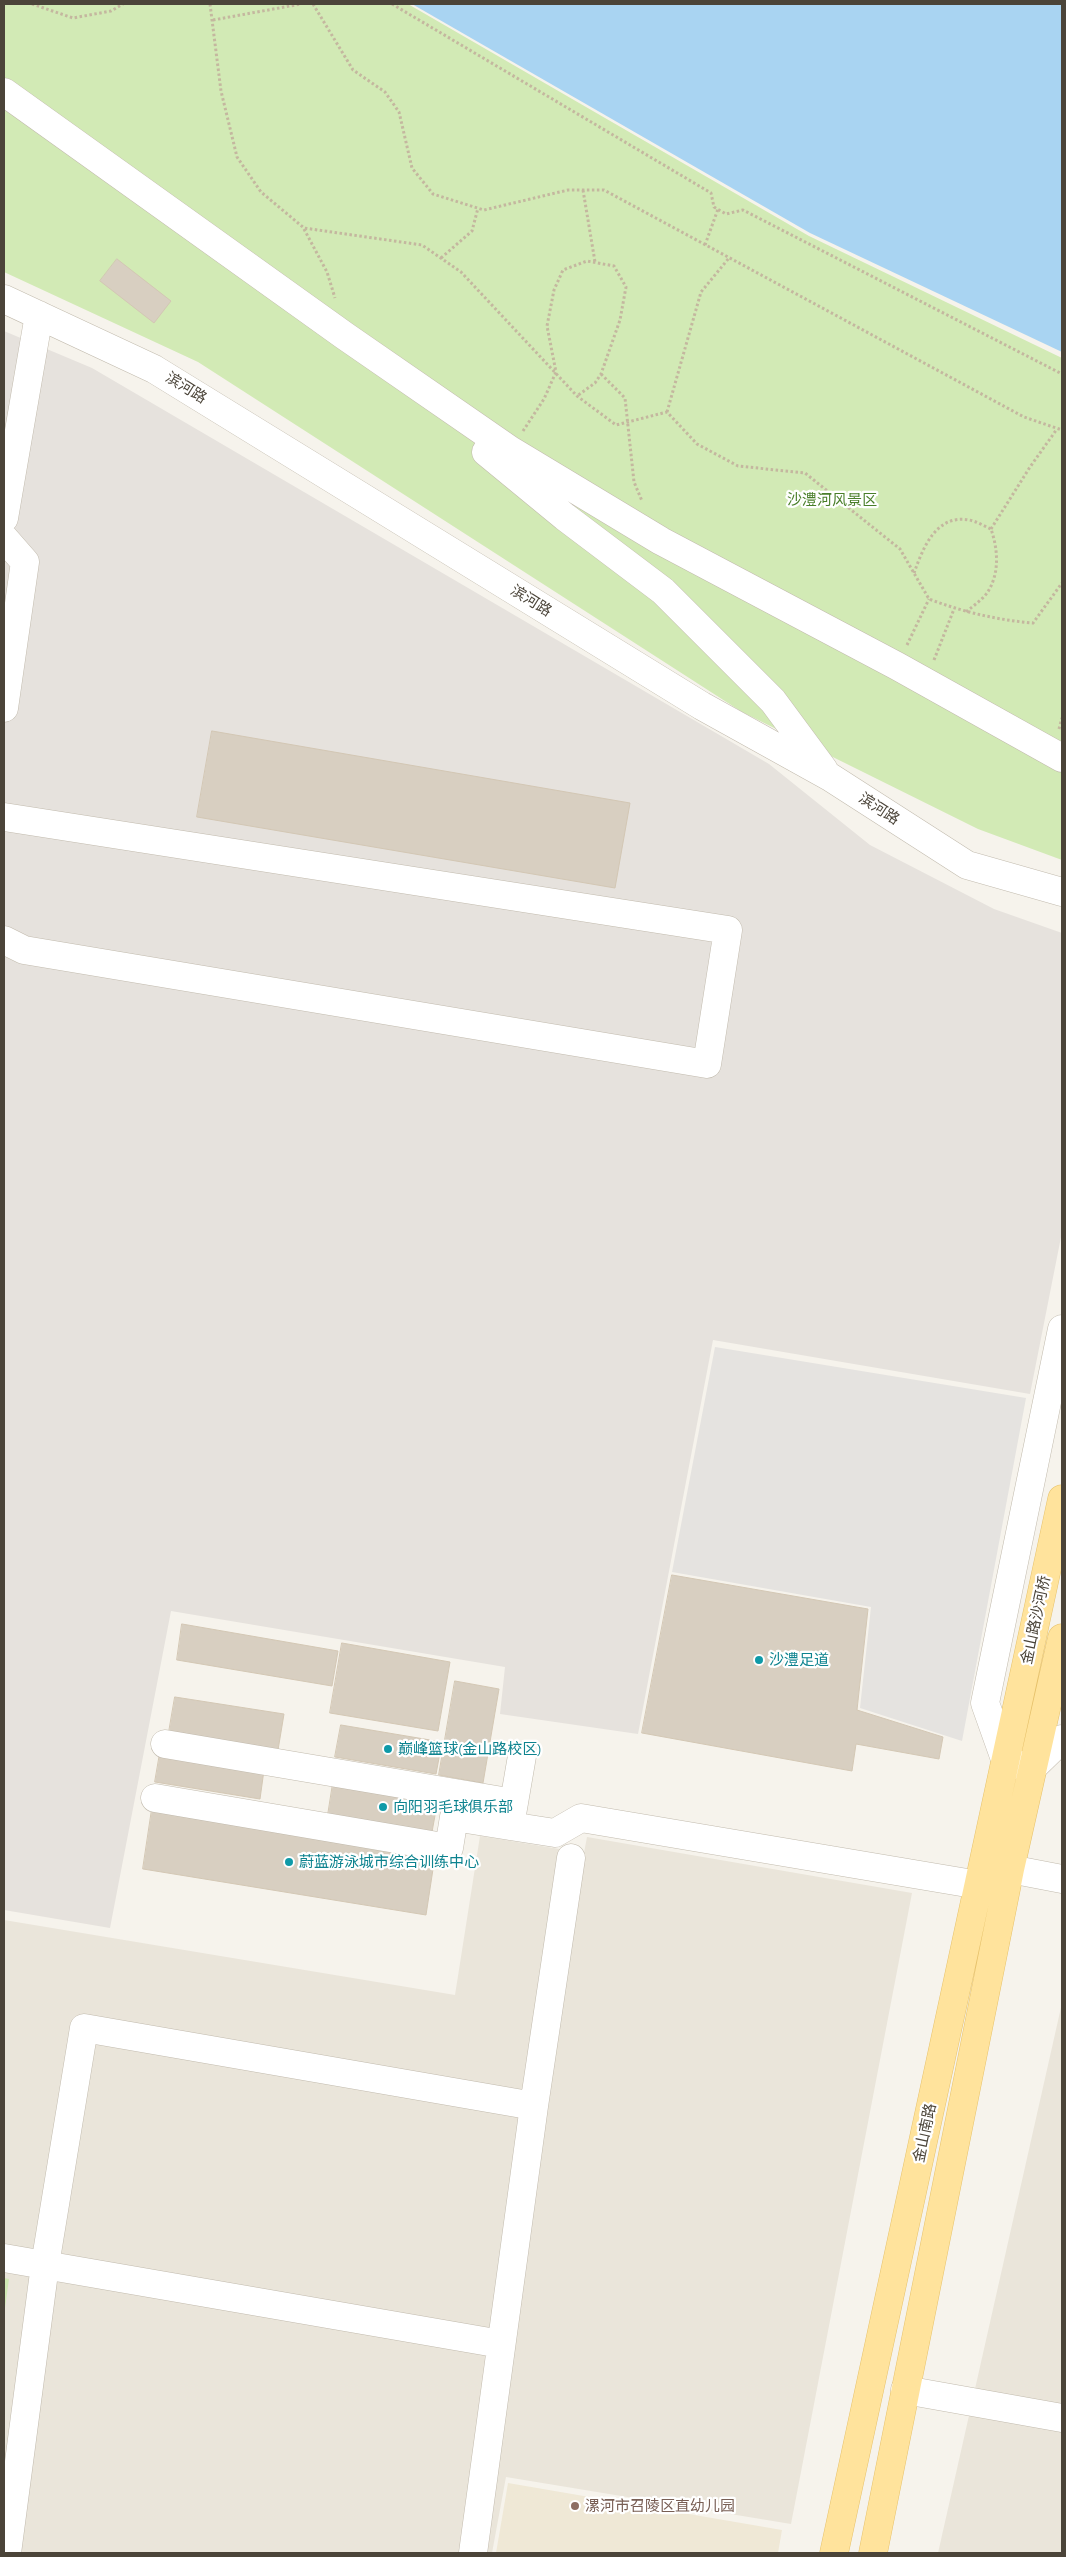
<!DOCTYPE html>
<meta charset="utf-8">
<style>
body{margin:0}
#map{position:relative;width:1066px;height:2557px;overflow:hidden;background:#f6f3ec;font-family:"Alegreya Sans",sans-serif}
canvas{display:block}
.frame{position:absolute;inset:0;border:5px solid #4b4439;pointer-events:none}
</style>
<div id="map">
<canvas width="1066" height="2557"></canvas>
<div class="frame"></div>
</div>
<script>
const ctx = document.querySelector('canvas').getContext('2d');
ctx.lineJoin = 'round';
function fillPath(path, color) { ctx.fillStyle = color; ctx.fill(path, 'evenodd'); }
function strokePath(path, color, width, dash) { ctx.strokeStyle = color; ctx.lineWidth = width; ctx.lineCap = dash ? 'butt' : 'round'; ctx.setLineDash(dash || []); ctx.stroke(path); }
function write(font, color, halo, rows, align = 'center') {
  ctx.font = font + ' "Alegreya Sans","Noto Sans SC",sans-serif'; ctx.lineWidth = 4.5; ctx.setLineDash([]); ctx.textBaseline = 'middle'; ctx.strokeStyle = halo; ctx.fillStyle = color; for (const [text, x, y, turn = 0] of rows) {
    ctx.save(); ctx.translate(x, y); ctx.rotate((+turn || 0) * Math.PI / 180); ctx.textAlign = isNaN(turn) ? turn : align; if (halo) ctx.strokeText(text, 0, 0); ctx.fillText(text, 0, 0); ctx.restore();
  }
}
const residential = new Path2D(`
 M480 1836 584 1853 587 1837 912 1893 791 2524 506 2477 492 2553H4V1920L455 1995Z
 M1062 2003V2553H938Z`);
const industrial = new Path2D(`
 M4 331 92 368 769 764 870 845 994 909 1062 933V1232L1030 1394 713 1340 638 1734 500 1714 505 1667 171 1611 110 1928 4 1910Z`);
const education = new Path2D(`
 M508 2483 782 2530 778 2553H496Z`);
const green = new Path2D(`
 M4 4H408L809 236 1062 358V860L978 829 742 712 198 362 4 272Z
 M4 2278 9 2279 4 2315Z`);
const parking = new Path2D(`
 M715 1347 1026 1398 962 1741 860 1708 871 1607 672 1572Z`);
const water = new Path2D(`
 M412 4H1062V352L810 233Z`);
const building = new Path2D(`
 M117 259 171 301 154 323 100 281Z
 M212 731 630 803 615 888 197 817Z
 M672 1575 868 1609 857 1710 943 1737 939 1759 856 1744 852 1771 642 1733Z
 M182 1624 338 1651 332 1686 177 1660Z
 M342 1643 450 1662 438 1731 330 1713Z
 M455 1681 499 1689 483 1783 439 1775Z
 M175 1697 284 1714 278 1750 169 1732Z
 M341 1725 442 1742 436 1774 335 1757Z
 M160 1753 264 1770 260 1799 155 1782Z
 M333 1783 438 1799 432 1832 328 1815Z
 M152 1809 435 1856 426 1915 143 1869Z`);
const path = new Path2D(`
 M32 4 73 18 111 11 123 4
 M210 4 221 91 237 157 261 192 304 228 422 245 461 272 577 396 616 425 667 412 697 444 738 466 805 473 900 549 929 599C963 612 997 620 1033 623L1062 583
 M313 4 353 70 385 92 399 112 412 168 433 194 484 210 568 190H604L1024 417 1062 430
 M392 4 711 193 714 207 726 214 743 210 1062 374
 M213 20 301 4
 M583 190 595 262
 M304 229 327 272 335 298
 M705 245 718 209
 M441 258 472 231 478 208
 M601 374 625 398 634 482 642 501
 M667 412 701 292 729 258
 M523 431 544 399 556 372 547 326 554 290 563 270 587 261 614 266 626 287 620 320 601 374 595 383 577 396
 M991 529 1030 467 1057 429
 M914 573C923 548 936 514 969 520 976 521 984 526 991 529 998 549 1000 574 987 593 982 600 973 606 966 612
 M907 645 929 599
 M934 660 954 609
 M1059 729 1062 718`);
const minor = new Path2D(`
 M4 92 345 336 510 450 661 541 897 666 1062 758
 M4 299 154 369 702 706 830 777 967 865 1062 892
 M486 452 565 517 663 591 773 701 824 770
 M4 518 39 315
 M4 538 25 562 4 708
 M4 817 728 930 707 1064 24 950 4 940
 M1062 1329 985 1703 1006 1762 1032 1768 1062 1739
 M165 1744 514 1803
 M522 1756 510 1826 555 1833 581 1818 979 1885
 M155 1798 449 1848 454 1817 510 1826
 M1010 1869 1062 1879
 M4 2258 501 2344
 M905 2390 1062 2418
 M7 2553 45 2265 84 2028 534 2106
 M473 2553 534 2106 571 1858`);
const major = new Path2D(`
 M834 2553 1062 1499
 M873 2553 1010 1869 1062 1638`);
const markers = [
 [759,1660,5,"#0f9aa8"],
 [388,1749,5,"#0f9aa8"],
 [383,1807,5,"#0f9aa8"],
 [289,1862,5,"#0f9aa8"],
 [575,2506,5,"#8d6e63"]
];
const streetNames = [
 ["滨河路",186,388,32],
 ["滨河路",531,601,32],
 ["滨河路",879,809,33],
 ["金山路沙河桥",1036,1620,-78],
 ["金山南路",925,2133,-78]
];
const parkNames = [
 ["沙澧河风景区",832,500]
];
const cultureNames = [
 ["沙澧足道",769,1660],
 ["巅峰篮球(金山路校区)",398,1749],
 ["向阳羽毛球俱乐部",393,1807],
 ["蔚蓝游泳城市综合训练中心",299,1862]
];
const educationNames = [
 ["漯河市召陵区直幼儿园",585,2506]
];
fillPath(residential, '#eae5da');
fillPath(industrial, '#e6e2dd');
fillPath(education, '#efe8d6');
fillPath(green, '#d2eab5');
fillPath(parking, '#e5e3e0');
fillPath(water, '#a9d4f2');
fillPath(building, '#d8cfc1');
strokePath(building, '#d3c7b4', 1);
strokePath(minor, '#c2bbae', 29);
strokePath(major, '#e6c16a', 29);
strokePath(path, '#c4b79f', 3, [2.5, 2.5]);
strokePath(minor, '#fff', 28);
strokePath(major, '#ffe39c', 28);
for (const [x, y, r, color] of markers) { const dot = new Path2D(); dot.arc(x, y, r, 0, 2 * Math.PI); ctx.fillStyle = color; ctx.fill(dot); strokePath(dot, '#fff', 2); }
write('15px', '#4b4439', '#fff', streetNames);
write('15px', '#4a7f2a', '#fff', parkNames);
write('15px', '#0d838f', '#fff', cultureNames, 'left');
write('15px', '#785e54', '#fff', educationNames, 'left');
</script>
